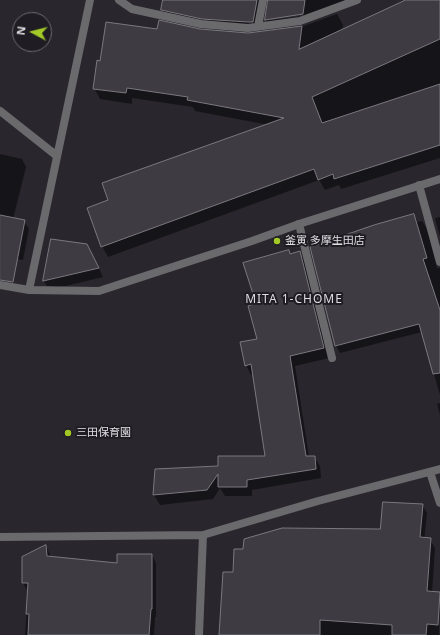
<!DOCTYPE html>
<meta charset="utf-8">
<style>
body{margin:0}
#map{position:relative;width:440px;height:635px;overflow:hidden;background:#29262d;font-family:"Noto Sans",sans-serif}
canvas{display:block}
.north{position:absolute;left:12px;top:12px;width:40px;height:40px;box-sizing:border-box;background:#1f1d23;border:1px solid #6c6a6f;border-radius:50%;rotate:277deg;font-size:11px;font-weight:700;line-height:16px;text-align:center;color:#e0dee2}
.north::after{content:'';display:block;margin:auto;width:14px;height:18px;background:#a3c927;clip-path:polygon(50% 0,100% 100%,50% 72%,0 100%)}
</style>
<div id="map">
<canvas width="440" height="635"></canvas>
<div class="north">N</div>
</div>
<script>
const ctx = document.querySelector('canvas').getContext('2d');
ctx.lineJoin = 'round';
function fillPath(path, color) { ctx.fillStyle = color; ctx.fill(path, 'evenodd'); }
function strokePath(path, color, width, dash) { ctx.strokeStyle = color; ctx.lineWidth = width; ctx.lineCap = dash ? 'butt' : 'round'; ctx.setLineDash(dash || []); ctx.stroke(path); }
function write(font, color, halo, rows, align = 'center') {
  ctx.font = font + ' "Noto Sans","Noto Sans JP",sans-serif'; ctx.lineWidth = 4; ctx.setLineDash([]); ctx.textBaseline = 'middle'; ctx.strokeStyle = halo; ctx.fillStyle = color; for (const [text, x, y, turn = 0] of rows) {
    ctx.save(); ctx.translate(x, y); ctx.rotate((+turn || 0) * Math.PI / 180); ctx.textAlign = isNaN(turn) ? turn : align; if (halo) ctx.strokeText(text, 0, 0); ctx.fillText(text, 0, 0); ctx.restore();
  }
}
const shadow = new Path2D(`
 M164 0H344L343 9 270 28 266 20 269 2 264 4 258 30 167 18 162 10ZM303 14 304 16 271 20V18Z
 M408 0H440V158L341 189 339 185 325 190 319 180 108 257 102 246 110 201 269 125 195 111 193 107 132 98V104L100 99 94 88 101 62 158 30H200L249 34 301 27 337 14 343 25 342 30Z
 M0 154 22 159 26 167 13 219 24 221 29 229 23 260 0 256Z
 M414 215 418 222 422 221 427 229 437 268H440V395L422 332 340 353 336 345Z
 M440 217V237L435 218Z
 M52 240 92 254 103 277 49 290 44 281Z
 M289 251 291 255 300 252 305 262 329 358 295 366 309 457H314L320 466 321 478 252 490V496H225L220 488 213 499 160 505 154 495 156 470 219 467 267 457 253 375H251L246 365 259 339 257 304Z
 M440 403V415L437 404Z
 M422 505 427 513 424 542 430 540 435 548 432 592 439 593 440 595 439 635H220L234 573 244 550 381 530Z
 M46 547 50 554V557L118 564 152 555 156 563V617H155L154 635H25L28 592 23 583V558Z`);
const building = new Path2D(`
 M163 0H257L253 22H248L202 19 161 10Z
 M268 0H305L303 14 265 20Z
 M406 0H440V39L312 97 322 123 440 84V145L334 179 333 174 318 180 314 169 101 247 87 208 108 200 102 183 284 118 187 100 188 97 127 88 126 93 93 89 97 60 100 61 106 22 157 29 159 20 200 29 248 33 302 26 299 49Z
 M414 214 427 258 423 259 440 310V373L433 374 419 324 335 346 310 247 374 225Z
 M0 215 25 220 13 282 0 280Z
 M51 239 87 244 99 268 43 281Z
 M289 250 290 254 300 251 324 348 290 356 306 456H315L316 469 247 480V487H218V474L207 490 153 495 155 469 218 466V456H265L251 364 245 366 240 342 257 339 248 306 256 303 243 263Z
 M383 502 423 504 420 537 431 538 427 591 440 592 438 625 427 624 426 635H392V625L320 620V635H219L223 572H233L234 549H243L244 539 282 528 380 529Z
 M46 545 47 556 117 563V554H152V609H151L149 635H28L29 614H26L28 583H22V557Z`);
const service = new Path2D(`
 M119 0 132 9 201 24 248 28 300 21 357 0
 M258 26 263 0
 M419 185 440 262
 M299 224 332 358`);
const minor = new Path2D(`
 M0 111 57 156
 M0 285 29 290 99 291 252 241 299 224 440 179
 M29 290 90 0
 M430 472 440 503
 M0 537 203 535 318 501 440 469
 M199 635 203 535`);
const markers = [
 [277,241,4,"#a3c927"],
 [68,433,4,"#a3c927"]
];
const poiNames = [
 ["釜寅 多摩生田店",285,241],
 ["三田保育園",76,433]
];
const neighbourhoodNames = [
 ["MITA 1-CHOME",294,300]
];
fillPath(shadow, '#0007');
fillPath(building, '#3e3c42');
strokePath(building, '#7b7880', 1);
strokePath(service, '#6a696c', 8);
strokePath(minor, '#6a696c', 8);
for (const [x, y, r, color] of markers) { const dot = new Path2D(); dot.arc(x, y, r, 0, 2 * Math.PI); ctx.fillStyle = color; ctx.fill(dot); strokePath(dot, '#1f1d23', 1.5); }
write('11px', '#e0dee2', '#1f1d23', poiNames, 'left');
ctx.letterSpacing = '1px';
write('12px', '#dfdce5', '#1f1d23', neighbourhoodNames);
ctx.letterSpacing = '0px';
</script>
